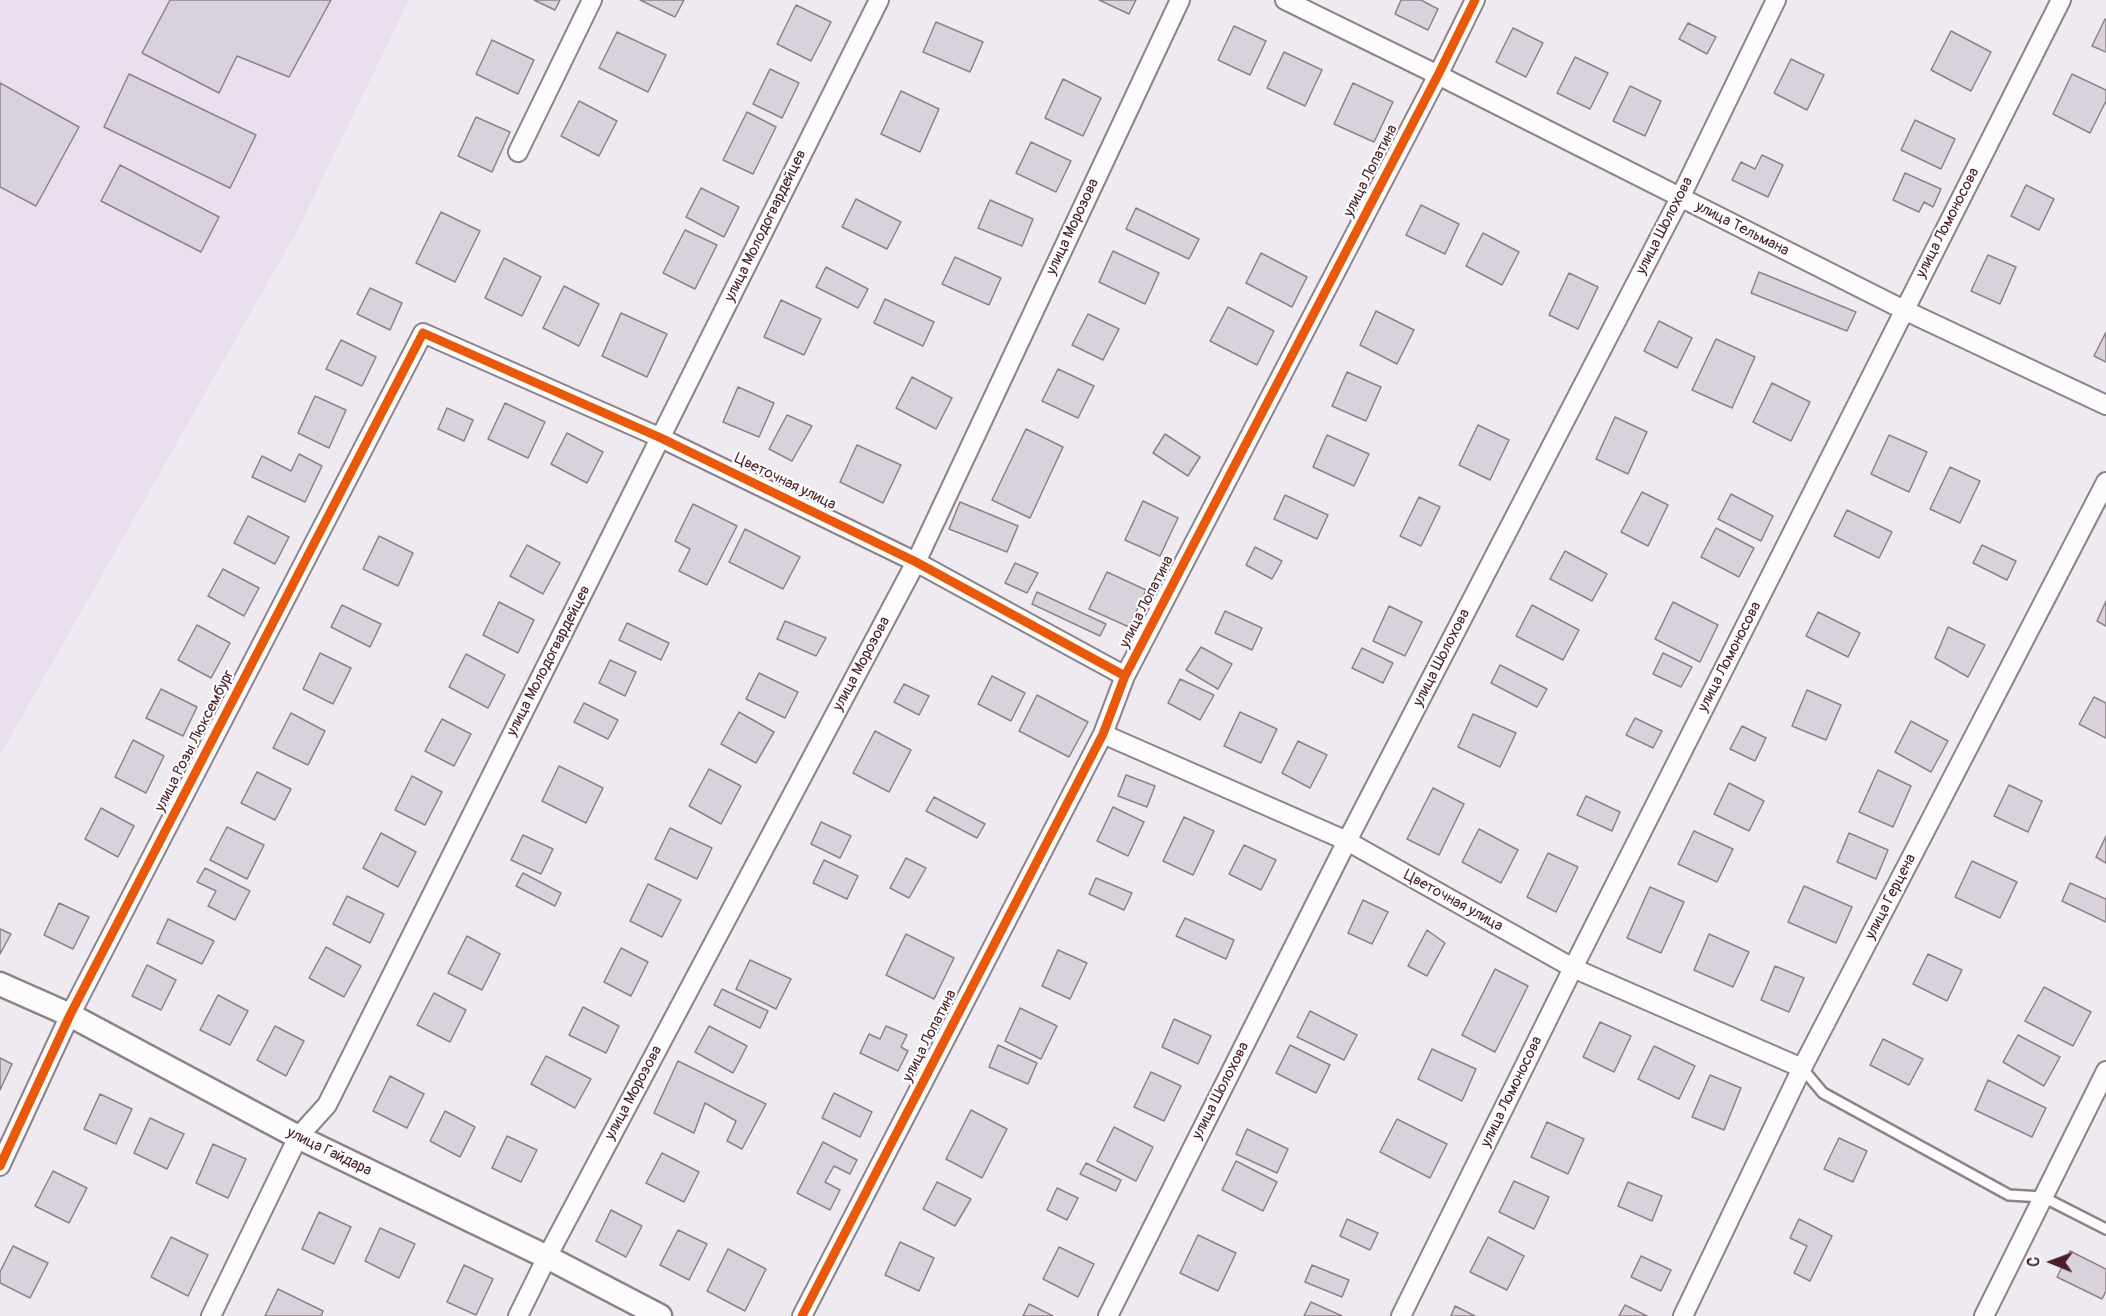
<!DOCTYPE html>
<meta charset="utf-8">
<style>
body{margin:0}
#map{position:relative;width:2106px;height:1316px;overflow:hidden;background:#efeaf1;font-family:Pangolin,sans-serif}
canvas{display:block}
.north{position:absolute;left:2022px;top:1232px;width:60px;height:60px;-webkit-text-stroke:4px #fff;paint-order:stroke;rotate:271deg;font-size:16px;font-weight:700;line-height:24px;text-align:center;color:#4a1f2b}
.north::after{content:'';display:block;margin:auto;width:21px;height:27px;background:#4a1f2b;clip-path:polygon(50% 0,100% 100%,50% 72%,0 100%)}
</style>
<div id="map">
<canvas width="2106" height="1316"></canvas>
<div class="north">С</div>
</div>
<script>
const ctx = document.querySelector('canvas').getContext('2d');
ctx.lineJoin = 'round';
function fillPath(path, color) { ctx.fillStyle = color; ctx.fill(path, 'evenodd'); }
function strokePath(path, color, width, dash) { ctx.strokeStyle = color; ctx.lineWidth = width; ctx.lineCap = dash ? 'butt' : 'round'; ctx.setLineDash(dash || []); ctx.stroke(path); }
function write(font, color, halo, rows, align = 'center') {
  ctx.font = font + ' Pangolin,sans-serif'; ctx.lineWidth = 4.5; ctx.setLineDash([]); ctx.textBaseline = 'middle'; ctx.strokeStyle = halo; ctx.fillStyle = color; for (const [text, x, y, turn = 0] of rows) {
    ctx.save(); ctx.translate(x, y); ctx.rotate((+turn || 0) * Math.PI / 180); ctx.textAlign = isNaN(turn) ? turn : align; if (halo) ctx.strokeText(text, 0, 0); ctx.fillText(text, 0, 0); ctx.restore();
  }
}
const built = new Path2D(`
 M0 0H409L297 231 0 755Z`);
const building = new Path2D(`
 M170 0H331L289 77 237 56 219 93 142 53Z
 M534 0H560L555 10Z
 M640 0H684L675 17Z
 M1099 0H1136L1129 14Z
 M1401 0H1421L1438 9 1428 30 1395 14Z
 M796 5 831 22 811 61 777 44Z
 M2105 19 2106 20V52L2092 46Z
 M936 22 983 42 970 72 923 52Z
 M1688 23 1716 37 1707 54 1679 39Z
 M1234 26 1266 41 1250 75 1218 60Z
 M1513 28 1543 43 1526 77 1496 62Z
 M1951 31 1991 52 1971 91 1931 70Z
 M617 32 666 55 648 92 599 68Z
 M492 40 534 60 518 94 476 74Z
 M1284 52 1322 70 1305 106 1267 88Z
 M1575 57 1608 73 1590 109 1557 93Z
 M1791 59 1824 75 1807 110 1774 93Z
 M770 69 799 83 782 118 753 104Z
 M129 74 256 135 230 188 104 127Z
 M2072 74 2106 90V101L2090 133 2053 114Z
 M1063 79 1101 98 1083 136 1045 118Z
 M0 83 79 127 36 206 0 187Z
 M1353 83 1393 102 1374 142 1334 124Z
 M1630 86 1661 101 1645 136 1613 121Z
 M901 91 939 109 920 152 881 134Z
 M579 101 617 121 599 156 561 136Z
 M747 112 776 127 753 174 723 160Z
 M476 117 510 132 492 172 458 156Z
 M1915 120 1955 139 1941 169 1901 150Z
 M1031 142 1071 161 1056 192 1016 173Z
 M1762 155 1783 165 1768 197 1732 180 1741 162 1755 169Z
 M120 165 219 217 201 252 101 201Z
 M1905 173 1941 189 1933 207 1924 202 1919 212 1893 200Z
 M2026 185 2054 199 2039 230 2011 216Z
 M701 188 739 207 724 237 686 217Z
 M856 199 901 222 887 249 842 227Z
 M990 200 1033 219 1022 246 978 228Z
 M1421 205 1459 224 1445 254 1406 235Z
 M1136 208 1199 239 1189 259 1126 229Z
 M441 212 480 231 455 282 416 263Z
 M685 230 717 245 695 289 663 273Z
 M1483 233 1519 252 1502 285 1466 266Z
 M1113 251 1159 273 1145 304 1099 282Z
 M1261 253 1307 277 1292 307 1246 283Z
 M1988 255 2016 267 2000 304 1971 291Z
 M955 257 1001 278 989 305 942 284Z
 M504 258 541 277 522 316 485 298Z
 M826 267 868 289 858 308 816 287Z
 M1759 272 1856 312 1847 331 1751 293Z
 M1569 273 1598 287 1578 329 1549 315Z
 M564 286 599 304 579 346 543 328Z
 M370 288 402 303 390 330 357 314Z
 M885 299 934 322 923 346 874 323Z
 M781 300 821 319 804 355 764 337Z
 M1228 307 1274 331 1257 365 1210 341Z
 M1376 311 1414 330 1397 364 1360 345Z
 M621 313 667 334 647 377 602 356Z
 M1088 314 1119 329 1103 360 1072 345Z
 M1659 321 1692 338 1677 368 1644 351Z
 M2106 332V362L2094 356Z
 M1716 339 1755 357 1732 408 1692 390Z
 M341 340 376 357 362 386 326 369Z
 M1058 369 1094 386 1078 418 1042 401Z
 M1347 372 1381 387 1366 421 1332 406Z
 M912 377 952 398 936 429 896 408Z
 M1772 383 1810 402 1791 441 1753 422Z
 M738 387 774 403 759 437 723 422Z
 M315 396 346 410 329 448 298 433Z
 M505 403 545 422 528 458 488 439Z
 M447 408 473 420 464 441 438 429Z
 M787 415 812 426 792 461 769 449Z
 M1615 417 1647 432 1628 474 1596 459Z
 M1478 425 1509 440 1490 480 1459 465Z
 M1026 429 1063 447 1030 518 992 500Z
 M567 433 603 452 587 483 551 464Z
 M1165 434 1200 457 1188 476 1153 453Z
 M1327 435 1369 454 1354 486 1313 467Z
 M1889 435 1927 452 1909 492 1871 474Z
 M857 445 901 465 883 503 840 482Z
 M299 454 322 466 305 502 252 477 262 456 291 471Z
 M1950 467 1980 481 1960 523 1930 509Z
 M1642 492 1668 505 1648 546 1621 532Z
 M1731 494 1773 516 1761 541 1718 519Z
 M1285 495 1328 515 1317 539 1274 519Z
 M1419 497 1440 507 1421 546 1400 536Z
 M1143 501 1178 518 1160 556 1125 540Z
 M960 502 1018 526 1007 552 949 529Z
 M693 504 737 526 707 585 679 571 690 549 675 541Z
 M1847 510 1892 532 1879 558 1834 536Z
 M248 516 289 537 275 564 234 543Z
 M1716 528 1754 548 1739 577 1701 557Z
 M745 529 800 557 783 589 729 562Z
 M379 536 413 553 398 586 363 569Z
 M527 545 560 563 543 594 510 576Z
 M1982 545 2016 561 2007 580 1973 563Z
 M1255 547 1282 561 1272 579 1246 565Z
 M1565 551 1607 574 1592 601 1550 579Z
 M1015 563 1038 573 1027 593 1005 583Z
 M223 569 259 588 244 616 208 596Z
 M1107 572 1146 590 1129 627 1089 609Z
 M1037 592 1106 624 1100 636 1032 604Z
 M2106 601V626L2097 621Z
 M499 602 534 620 518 653 483 635Z
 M1673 602 1718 625 1700 662 1655 639Z
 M342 605 381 624 370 647 331 627Z
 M1532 605 1579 630 1563 660 1516 636Z
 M1389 606 1422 622 1405 656 1373 641Z
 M1225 611 1262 628 1252 650 1215 633Z
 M1818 612 1860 633 1848 657 1806 636Z
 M785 621 826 638 816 656 777 639Z
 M627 623 669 643 661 660 619 640Z
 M197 625 230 643 211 678 178 660Z
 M1948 627 1985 645 1968 677 1935 658Z
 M1201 647 1232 664 1218 689 1186 670Z
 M1362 648 1393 663 1383 683 1352 668Z
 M320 653 351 668 333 704 303 689Z
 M1663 653 1692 667 1681 687 1653 674Z
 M466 654 505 675 488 708 449 687Z
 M610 660 636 672 625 696 599 683Z
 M1500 665 1547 689 1537 707 1491 683Z
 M759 673 798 692 785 718 746 699Z
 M992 676 1025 693 1011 721 978 704Z
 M1180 679 1214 695 1200 720 1168 703Z
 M904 684 929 696 919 715 894 702Z
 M161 689 197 707 183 736 146 718Z
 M1807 690 1841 705 1826 740 1792 726Z
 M1037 695 1088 722 1069 757 1019 731Z
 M2094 697 2106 703V738L2079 724Z
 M584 703 618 720 608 739 574 722Z
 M739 712 774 732 756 763 721 744Z
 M1240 712 1277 729 1261 763 1224 746Z
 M291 713 325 731 308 765 273 748Z
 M1473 714 1516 733 1500 767 1458 747Z
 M1635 718 1662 731 1653 748 1626 735Z
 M442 719 471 734 454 766 425 751Z
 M1911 721 1948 741 1931 772 1895 752Z
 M1742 726 1766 738 1755 761 1730 749Z
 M875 731 911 750 889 792 853 773Z
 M133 740 164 756 146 793 115 777Z
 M1298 741 1327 755 1310 788 1282 773Z
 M559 766 603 788 586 823 542 801Z
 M709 769 741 786 721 824 689 806Z
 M1878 770 1911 786 1893 827 1859 812Z
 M257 772 291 789 275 820 241 803Z
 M1126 775 1155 786 1147 807 1118 796Z
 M412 776 442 792 425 825 395 810Z
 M1729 783 1764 801 1749 831 1714 814Z
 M2009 785 2042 801 2028 832 1994 816Z
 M1433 788 1464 804 1439 855 1407 839Z
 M1586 796 1620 812 1612 831 1577 815Z
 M934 797 985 824 977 838 926 811Z
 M1113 807 1144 822 1128 856 1097 841Z
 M101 808 134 826 118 857 85 839Z
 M1184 817 1214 831 1193 875 1163 861Z
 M821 822 851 836 840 858 811 844Z
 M227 827 264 845 247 879 210 860Z
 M670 828 712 848 697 879 655 859Z
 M1479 829 1518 850 1501 883 1462 862Z
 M1694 831 1733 849 1717 882 1678 864Z
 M381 833 416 852 398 887 363 868Z
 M1849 833 1888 850 1876 879 1837 862Z
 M523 835 553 849 541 874 511 860Z
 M2106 836V863L2096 857Z
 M1244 845 1276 860 1261 890 1229 874Z
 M1548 853 1578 867 1556 912 1527 897Z
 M906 858 926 868 909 898 890 888Z
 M824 860 858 876 847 899 813 883Z
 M1972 861 2017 882 2000 918 1955 897Z
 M205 868 250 891 235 920 208 906 216 891 197 882Z
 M523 873 561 893 555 906 516 886Z
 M1096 878 1132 893 1124 910 1089 894Z
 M2070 883 2106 899V922L2062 901Z
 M648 884 681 900 662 937 630 921Z
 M1804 886 1852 907 1836 943 1788 922Z
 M1650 887 1684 902 1661 953 1627 938Z
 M347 896 384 914 370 943 333 924Z
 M1363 900 1388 912 1372 944 1348 933Z
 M59 903 89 917 73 949 44 935Z
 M1185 918 1234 940 1226 959 1176 936Z
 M168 919 214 941 202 964 157 943Z
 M0 929 11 934 0 954Z
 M1427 930 1445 943 1427 976 1408 966Z
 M906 934 954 958 934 999 886 975Z
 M1709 934 1749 952 1733 987 1694 970Z
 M467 936 500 954 482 990 448 973Z
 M326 947 361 966 344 997 309 978Z
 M621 948 648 962 631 996 604 982Z
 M1058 950 1087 963 1070 999 1042 986Z
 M1928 954 1962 970 1947 1001 1913 984Z
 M750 960 791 979 776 1009 736 989Z
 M147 965 176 980 161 1010 132 996Z
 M1775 966 1804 978 1789 1012 1761 1000Z
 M1495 969 1528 986 1495 1052 1462 1035Z
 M2044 987 2091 1012 2073 1046 2025 1021Z
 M722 989 768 1011 760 1028 714 1005Z
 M434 993 466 1010 450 1042 417 1025Z
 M218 995 248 1011 230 1045 200 1030Z
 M583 1007 619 1026 606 1053 569 1035Z
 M1020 1008 1057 1026 1041 1059 1005 1041Z
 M1310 1011 1357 1035 1344 1060 1297 1037Z
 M1174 1019 1211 1036 1198 1064 1162 1047Z
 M1600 1022 1631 1036 1614 1072 1583 1057Z
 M275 1026 304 1041 286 1076 257 1060Z
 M709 1026 747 1046 733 1073 695 1052Z
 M886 1026 907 1035 901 1047 908 1051 898 1071 860 1053 869 1034 880 1039Z
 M2018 1035 2060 1057 2044 1086 2003 1062Z
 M1883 1039 1923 1059 1909 1085 1870 1065Z
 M998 1045 1037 1063 1028 1084 989 1067Z
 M1290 1045 1330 1065 1316 1093 1276 1073Z
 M1654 1046 1695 1066 1679 1099 1638 1079Z
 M1432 1049 1476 1069 1462 1101 1418 1079Z
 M546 1056 591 1079 575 1108 531 1084Z
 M0 1058 12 1064 0 1090Z
 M678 1061 766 1104 742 1149 727 1141 736 1121 705 1103 694 1133 654 1113Z
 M1151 1072 1181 1086 1164 1121 1134 1107Z
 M1710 1075 1741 1088 1724 1130 1692 1117Z
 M390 1076 424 1094 407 1128 373 1111Z
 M1988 1080 2046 1108 2032 1137 1975 1110Z
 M834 1093 872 1112 860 1137 822 1118Z
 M100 1094 132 1109 116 1144 84 1129Z
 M971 1110 1007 1129 982 1178 946 1159Z
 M445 1111 475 1127 460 1157 430 1141Z
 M150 1118 184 1134 167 1169 134 1153Z
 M1397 1119 1447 1144 1430 1178 1380 1152Z
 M1547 1122 1584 1139 1568 1174 1531 1157Z
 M1114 1127 1153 1147 1136 1181 1097 1161Z
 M1247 1129 1288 1149 1277 1173 1236 1154Z
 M507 1136 537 1150 521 1182 492 1168Z
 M1839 1138 1867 1151 1853 1182 1824 1169Z
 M823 1142 857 1160 850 1174 834 1166 825 1182 840 1190 830 1210 797 1193Z
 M213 1144 246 1159 228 1198 196 1183Z
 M662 1153 699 1172 684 1202 646 1183Z
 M1236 1161 1277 1182 1263 1211 1222 1190Z
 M1086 1163 1121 1180 1116 1191 1080 1174Z
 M53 1171 87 1188 69 1223 35 1206Z
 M1514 1181 1549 1197 1534 1229 1499 1212Z
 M937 1182 971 1199 955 1226 923 1209Z
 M1628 1182 1662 1196 1652 1221 1618 1206Z
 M1057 1188 1078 1198 1067 1220 1047 1210Z
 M611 1210 642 1226 626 1257 596 1241Z
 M319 1212 351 1227 334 1264 302 1249Z
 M1347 1219 1378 1233 1370 1250 1340 1236Z
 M1799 1219 1832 1236 1810 1281 1794 1273 1807 1246 1790 1238Z
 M380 1228 415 1244 399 1278 365 1261Z
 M678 1230 707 1244 689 1280 660 1265Z
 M1198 1235 1236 1253 1218 1291 1180 1273Z
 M171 1237 208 1255 188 1296 151 1277Z
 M1488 1237 1524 1256 1507 1290 1470 1272Z
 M900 1242 934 1258 919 1291 885 1275Z
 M13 1246 48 1263 30 1298 0 1283V1272Z
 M1059 1247 1094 1264 1078 1297 1043 1279Z
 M728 1249 766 1269 745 1311 707 1291Z
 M2070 1251 2106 1269V1291L2102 1299 2057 1277Z
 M1641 1256 1671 1270 1661 1291 1631 1277Z
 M464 1265 493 1279 476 1315 447 1302Z
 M1312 1265 1349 1280 1342 1297 1305 1282Z
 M278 1289 323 1311 321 1316H265Z
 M1311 1302 1342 1316H1304Z
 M1029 1304 1053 1316H1023Z
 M1625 1305 1647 1316H1619Z
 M1455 1306 1475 1316H1451Z`);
const service = new Path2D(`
 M1802 1068 1823 1093 2009 1195 2043 1197 2106 1229`);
const minor = new Path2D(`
 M1285 0 1438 75 1904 310 2106 405
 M518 152 592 0
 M1103 734 1347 841 1573 968 1802 1068
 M0 1166 70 1015 423 333 661 438 916 562 1125 676
 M211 1316 298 1137 327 1105 879 0
 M518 1316 547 1257 916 562 1180 0
 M802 1316 1103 734 1125 676 1438 75 1475 0
 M1108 1316 1347 841 1680 198 1776 0
 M1401 1316 1573 968 2061 0
 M1683 1316 1802 1068 2106 482
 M1984 1316 2106 1071`);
const tertiary = new Path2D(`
 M0 984 70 1015 298 1137 547 1257 660 1316`);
const cycleway = new Path2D(`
 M0 1166 70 1015 423 333 661 438 916 562 1125 676
 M802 1316 1103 734 1125 676 1438 75 1475 0`);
const streetNames = [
 ["улица Лопатина",1371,171,-63],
 ["улица Ломоносова",1948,223,-63],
 ["улица Молодогвардейцев",766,226,-64],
 ["улица Шолохова",1665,226,-63],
 ["улица Морозова",1073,227,-65],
 ["улица Тельмана",1742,229,27],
 ["Цветочная улица",785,482,26],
 ["улица Лопатина",1147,602,-63],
 ["улица Ломоносова",1730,657,-63],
 ["улица Шолохова",1442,658,-63],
 ["улица Молодогвардейцев",549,661,-63],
 ["улица Морозова",862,664,-62],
 ["улица Розы Люксембург",195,741,-63],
 ["улица Герцена",1891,897,-63],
 ["Цветочная улица",1453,901,29],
 ["улица Лопатина",930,1036,-63],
 ["улица Шолохова",1221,1091,-63],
 ["улица Ломоносова",1512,1092,-64],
 ["улица Морозова",634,1093,-62],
 ["улица Гайдара",329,1152,26]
];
fillPath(built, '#eadfee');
fillPath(building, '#d9d1dc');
strokePath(building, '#8d8287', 1.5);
strokePath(service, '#8d8287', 14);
strokePath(minor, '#8d8287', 22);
strokePath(tertiary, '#8d8287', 27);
strokePath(service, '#fdfcfd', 9);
strokePath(minor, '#fdfcfd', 18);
strokePath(tertiary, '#fdfcfd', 22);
strokePath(cycleway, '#e8590c', 9);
write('15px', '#4a1f2b', '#fff', streetNames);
</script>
